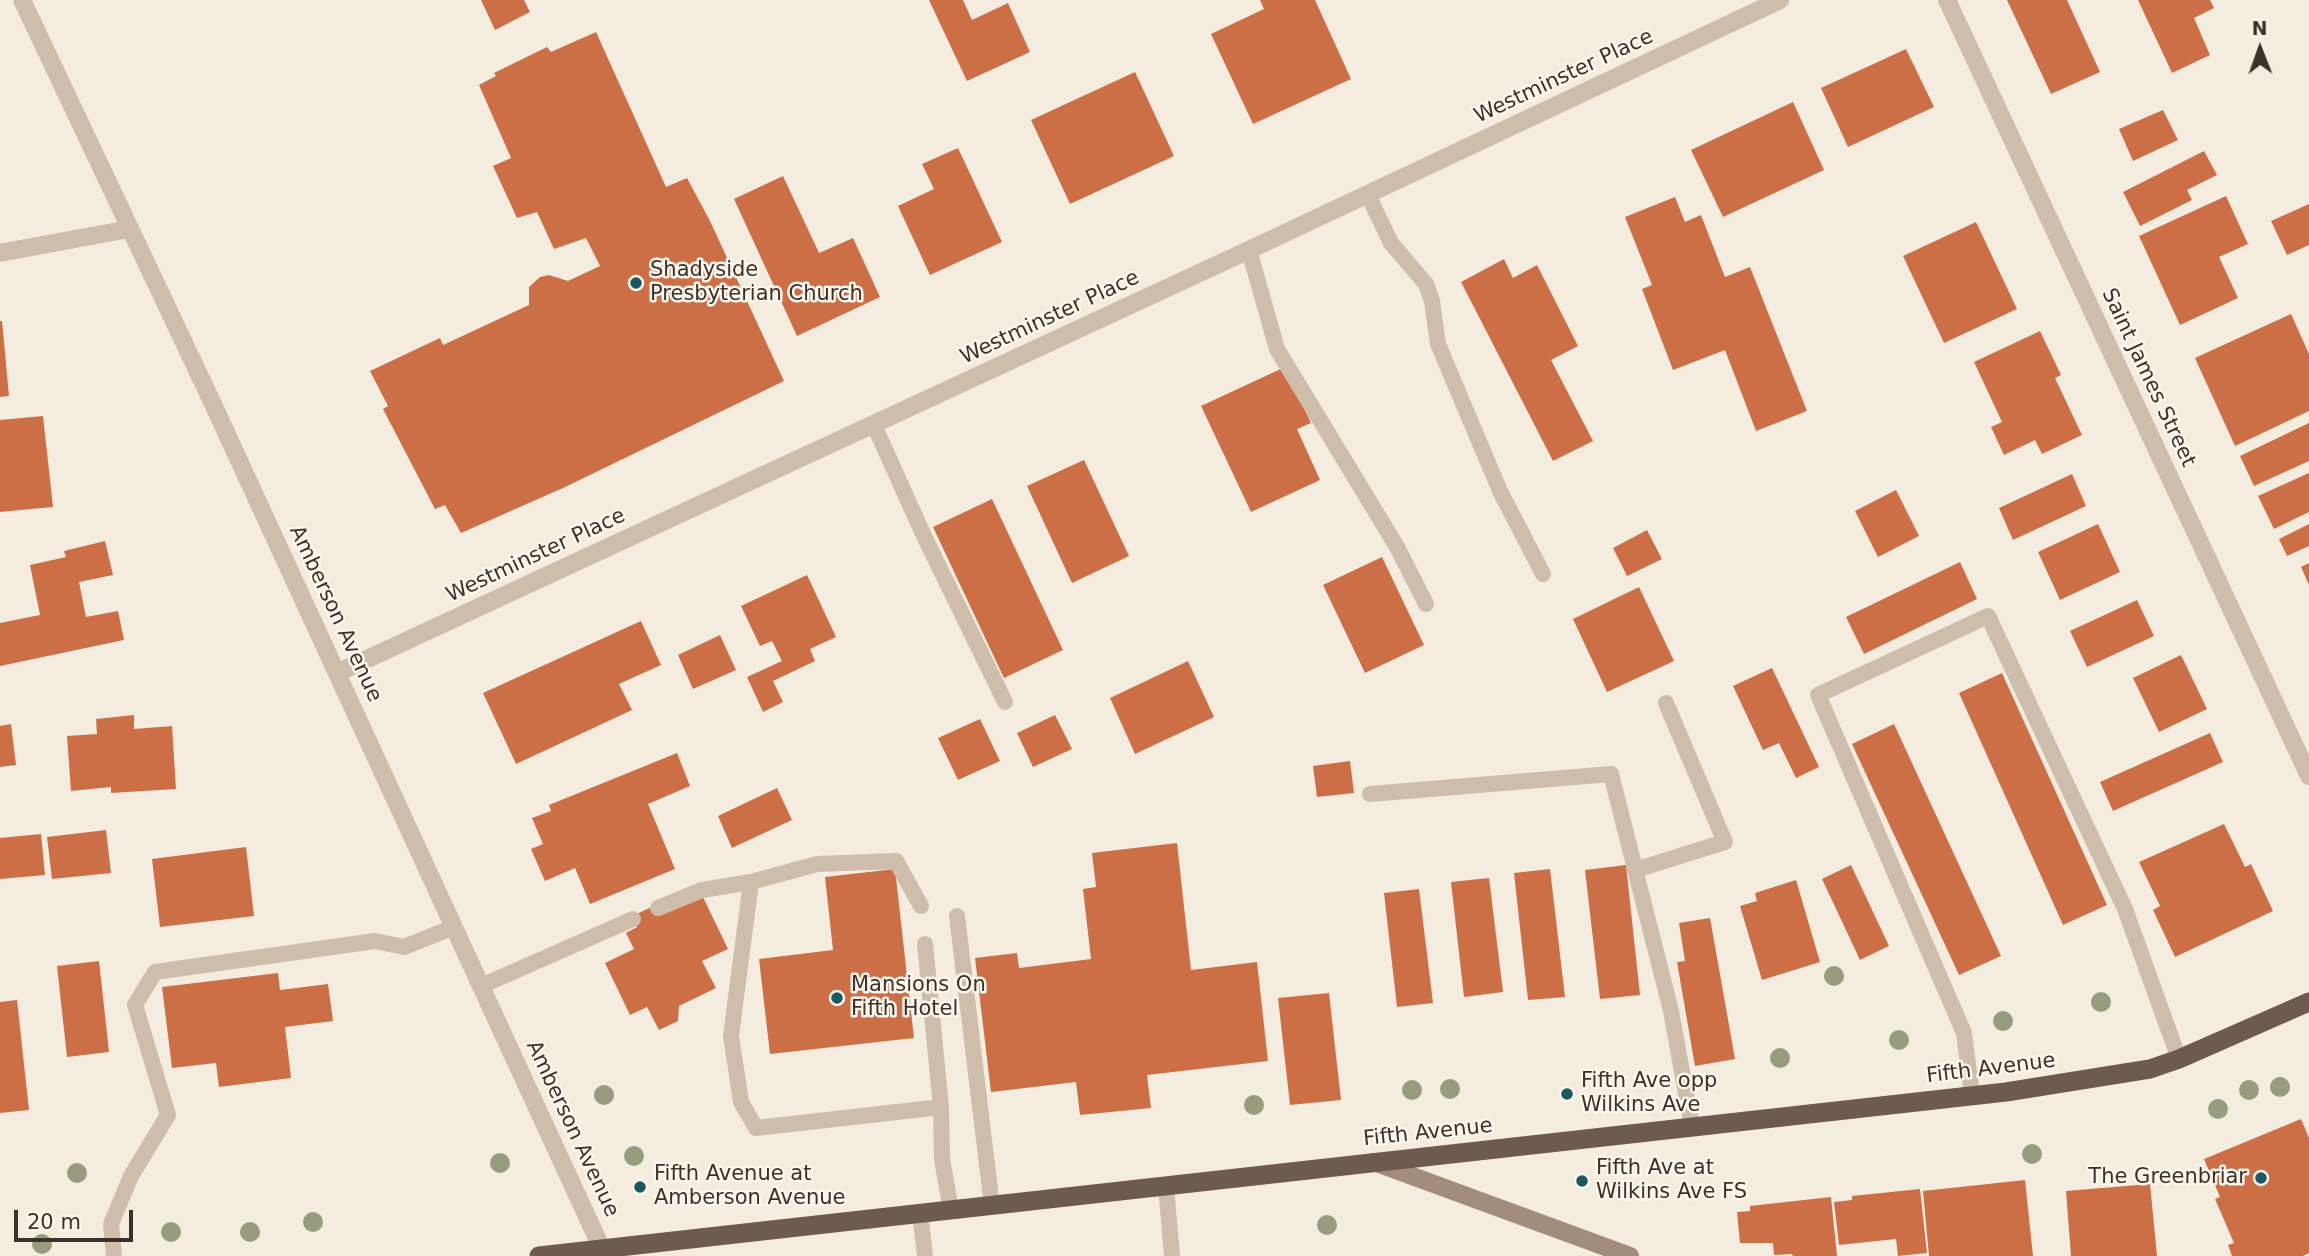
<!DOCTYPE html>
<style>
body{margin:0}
#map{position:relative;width:2309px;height:1256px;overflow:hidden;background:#f5ece0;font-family:"DejaVu Sans",sans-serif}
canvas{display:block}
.north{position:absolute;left:2225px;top:14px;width:70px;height:70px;-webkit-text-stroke:5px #fcf6ed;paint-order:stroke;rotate:359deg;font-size:19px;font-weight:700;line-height:28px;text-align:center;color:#3c312a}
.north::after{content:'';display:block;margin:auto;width:24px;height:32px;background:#3c312a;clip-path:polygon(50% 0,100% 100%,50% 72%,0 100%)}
.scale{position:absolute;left:14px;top:1210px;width:119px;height:32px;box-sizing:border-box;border:4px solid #3c312a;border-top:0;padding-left:9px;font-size:21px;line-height:24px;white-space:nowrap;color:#3c312a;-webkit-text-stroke:5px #fcf6ed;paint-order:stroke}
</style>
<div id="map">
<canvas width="2309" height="1256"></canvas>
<div class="north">N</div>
<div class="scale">20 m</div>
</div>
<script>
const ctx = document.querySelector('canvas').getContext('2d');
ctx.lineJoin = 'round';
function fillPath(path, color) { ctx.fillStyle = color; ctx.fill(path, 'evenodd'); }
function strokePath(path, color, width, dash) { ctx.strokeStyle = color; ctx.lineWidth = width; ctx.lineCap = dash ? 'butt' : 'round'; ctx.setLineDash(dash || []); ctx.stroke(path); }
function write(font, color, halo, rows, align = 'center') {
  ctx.font = font + ' "DejaVu Sans",sans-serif'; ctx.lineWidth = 5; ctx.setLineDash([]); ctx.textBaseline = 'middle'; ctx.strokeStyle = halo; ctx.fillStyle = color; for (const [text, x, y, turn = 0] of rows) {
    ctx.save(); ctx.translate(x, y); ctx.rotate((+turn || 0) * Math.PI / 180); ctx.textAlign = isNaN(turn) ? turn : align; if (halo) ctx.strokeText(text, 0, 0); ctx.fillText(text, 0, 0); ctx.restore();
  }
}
const building = new Path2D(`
 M481 0H524L530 12 495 30Z
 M929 0H963L972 20 1008 3 1030 52 967 81Z
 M1260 0H1315L1351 79 1253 124 1211 34 1264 9Z
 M2007 0H2067L2100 72 2051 94Z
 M2138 0H2210L2214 8 2194 18 2210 55 2172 73Z
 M596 32 666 187 687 178 710 221 784 381 563 488 461 533 445 505 435 509 383 409 388 406 370 371 440 338 443 345 529 305V287L540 277 549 275 568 281 600 266 586 238 554 249 537 212 517 218 493 166 511 158 479 85 496 76 494 73 547 47 551 52Z
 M1906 49 1934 107 1848 147 1821 88Z
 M1135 72 1174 156 1070 204 1031 120Z
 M1793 102 1824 170 1723 217 1691 150Z
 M2163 110 2178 140 2133 161 2119 129Z
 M958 148 1002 242 930 275 898 206 934 189 922 164Z
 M2204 151 2217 175 2187 190 2192 200 2140 226 2123 192Z
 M783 176 819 253 853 238 880 297 797 336 734 199Z
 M2226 196 2248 244 2219 257 2238 298 2180 325 2139 236Z
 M1675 197 1685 222 1701 215 1725 277 1750 267 1807 411 1756 431 1725 350 1673 370 1642 289 1652 285 1625 217Z
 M2309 204V245L2287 255 2271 221Z
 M1976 222 2017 309 1944 343 1903 256Z
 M1504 259 1513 278 1537 265 1578 346 1551 360 1593 441 1553 461 1461 282Z
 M2291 314 2309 354V411L2235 446 2195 358Z
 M0 321H2L9 396 0 397Z
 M2040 331 2061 375 2055 378 2082 435 2042 454 2035 440 2004 455 1991 427 2002 422 1974 362Z
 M1285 367 1311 423 1297 429 1320 480 1251 512 1201 406Z
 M43 416 53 507 0 512V420Z
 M2309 423V461L2254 486 2240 456Z
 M1084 460 1129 556 1072 583 1027 486Z
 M2309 473V512L2274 529 2258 496Z
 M2072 474 2086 506 2013 540 1999 508Z
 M1896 490 1919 536 1878 557 1855 511Z
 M992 499 1063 650 1004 678 933 527Z
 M2098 524 2120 572 2060 600 2038 552Z
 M2309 524V546L2287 556 2279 539Z
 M1647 530 1662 559 1627 576 1613 548Z
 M105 541 113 575 79 582 86 617 118 611 124 640 0 666V623L40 615 30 565 66 557 64 551Z
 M1382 557 1424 645 1365 673 1323 585Z
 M1960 562 1977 599 1864 654 1846 617Z
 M2309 563V585L2301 567Z
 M807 575 836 637 810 649 815 661 773 681 783 702 763 712 747 677 782 661 772 641 760 646 741 606Z
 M1639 587 1674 661 1607 692 1573 619Z
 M2137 600 2154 636 2087 667 2070 631Z
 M641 621 661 665 619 684 632 710 516 764 483 693Z
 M720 635 736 670 693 689 678 655Z
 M2181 655 2207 709 2159 732 2133 678Z
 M1188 661 1214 717 1135 754 1110 698Z
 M1772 668 1819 767 1796 778 1779 743 1763 750 1733 686Z
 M2002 673 2107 905 2063 925 1959 693Z
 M134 715V729L172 726 176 789 111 793V787L71 791 67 736 97 734 96 719Z
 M1055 715 1072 749 1033 767 1017 733Z
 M980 719 1000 761 958 780 938 738Z
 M11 724 16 765 0 767V726Z
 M1894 724 2001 956 1959 975 1852 744Z
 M2210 733 2223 762 2113 811 2100 782Z
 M677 753 690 786 648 804 675 869 590 904 575 868 545 881 531 849 543 844 532 818 551 811 549 805Z
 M1350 761 1354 793 1317 797 1313 766Z
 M777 788 792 820 732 848 718 816Z
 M2224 824 2245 867 2251 864 2273 911 2175 957 2153 910 2160 906 2139 862Z
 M106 830 111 873 52 879 47 837Z
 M41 834 45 875 0 879V838Z
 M1177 843 1191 970 1257 962 1268 1061 1147 1075 1151 1108 1080 1115 1076 1082 991 1092 975 958 1017 953 1019 968 1091 959 1083 889 1096 887 1092 853Z
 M246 847 254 916 160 927 152 859Z
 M1626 865 1640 995 1600 999 1585 870Z
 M1851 865 1889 946 1860 960 1822 879Z
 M895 869 914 1038 770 1054 759 959 833 950 825 877Z
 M1550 869 1565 997 1528 1000 1514 873Z
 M1489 878 1503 992 1464 997 1451 882Z
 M1796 880 1820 962 1762 980 1740 906 1757 901 1755 893Z
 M1419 889 1433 1003 1397 1007 1384 893Z
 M702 895 728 949 702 961 716 988 679 1006 678 1021 659 1030 647 1007 630 1015 605 963 634 949 626 933 637 927 632 916 656 905Z
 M1710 918 1735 1059 1695 1066 1677 962 1685 961 1679 923Z
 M99 961 109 1052 67 1057 57 966Z
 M278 973 280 990 328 984 333 1021 285 1027 291 1078 219 1087 216 1063 172 1068 162 987Z
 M1329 993 1341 1100 1290 1105 1278 998Z
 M17 1000 29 1110 0 1113V1002Z
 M2301 1119 2309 1138V1253L2303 1256H2232L2228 1245 2234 1243 2215 1199 2220 1197 2204 1159Z
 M2025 1180 2033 1256H1929L1923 1191Z
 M2150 1184 2157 1256H2071L2066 1191Z
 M1920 1189 1927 1253 1898 1256 1896 1239 1839 1245 1834 1202 1852 1200V1196Z
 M1831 1197 1837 1256H1793L1792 1254 1774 1255 1773 1243H1740L1737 1212 1750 1211V1206Z`);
const service = new Path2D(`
 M1368 195 1391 243 1426 284 1432 301 1438 344 1500 491 1543 574
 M1249 250 1277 349 1397 547 1426 604
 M874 425 924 536 1005 702
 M1370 794 1611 774 1671 1011 1692 1127
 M1635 870 1725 842 1666 703
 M751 882 731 1036 741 1102 756 1128 941 1107 942 1159 951 1210
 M658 908 702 890 751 882 817 864 896 861 921 906
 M957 916 992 1206
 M925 944 941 1107
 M481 986 633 919
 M1972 1095 1964 1033 1818 695 1988 616 2125 909 2179 1059
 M1166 1186 1172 1256
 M920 1213 925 1256
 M114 1256 111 1224 131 1176 168 1115 135 1005 155 972 375 941 404 947 454 927`);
const minor = new Path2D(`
 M22 0 213 404 602 1249
 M1947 0 2309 776
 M0 253 129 229
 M337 673 1249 250 1780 0`);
const secondary = new Path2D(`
 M1374 1162 1630 1256`);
const trunk = new Path2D(`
 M539 1256 2006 1092 2150 1069 2179 1059 2309 1002`);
const trees = [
 [1834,976],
 [2101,1002],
 [2003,1021],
 [1899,1040],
 [1780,1058],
 [2280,1087],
 [1450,1089],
 [1412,1090],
 [2249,1090],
 [604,1095],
 [1254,1105],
 [2218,1109],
 [2032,1154],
 [634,1156],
 [500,1163],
 [77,1173],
 [313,1222],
 [1327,1225],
 [171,1232],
 [250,1232],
 [42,1244]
];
const markers = [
 [636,283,7,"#1c5860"],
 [837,998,7,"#1c5860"],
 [1567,1094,7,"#1c5860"],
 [2261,1178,7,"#1c5860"],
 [1582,1181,7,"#1c5860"],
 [640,1187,7,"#1c5860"]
];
const streetNames = [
 ["Westminster Place",1564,77,-25],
 ["Westminster Place",1050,318,-25],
 ["Saint James Street",2148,378,65],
 ["Westminster Place",536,556,-25],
 ["Amberson Avenue",335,614,65],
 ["Fifth Avenue",1991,1069,-7],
 ["Amberson Avenue",572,1129,65],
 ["Fifth Avenue",1428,1133,-6]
];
const poiNames = [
 ["Shadyside",650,271],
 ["Presbyterian Church",650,295],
 ["Mansions On",851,986],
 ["Fifth Hotel",851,1010],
 ["Fifth Ave opp",1581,1082],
 ["Wilkins Ave",1581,1106],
 ["Fifth Ave at",1596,1169],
 ["Wilkins Ave FS",1596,1193],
 ["Fifth Avenue at",654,1175],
 ["Amberson Avenue",654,1199],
 ["The Greenbriar",2247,1178,"right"]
];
fillPath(building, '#cd6f46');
strokePath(service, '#cebdab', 16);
strokePath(minor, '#cebdab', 18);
strokePath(secondary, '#a28c7b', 18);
strokePath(trunk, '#6e5a4e', 19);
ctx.fillStyle = '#959d7d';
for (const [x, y] of trees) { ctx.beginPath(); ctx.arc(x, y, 10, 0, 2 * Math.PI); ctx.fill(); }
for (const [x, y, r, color] of markers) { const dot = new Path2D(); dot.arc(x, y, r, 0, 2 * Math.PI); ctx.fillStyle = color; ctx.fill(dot); strokePath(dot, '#fcf6ed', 2.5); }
write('21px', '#3c312a', '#fcf6ed', streetNames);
write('21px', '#3c312a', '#fcf6ed', poiNames, 'left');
</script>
